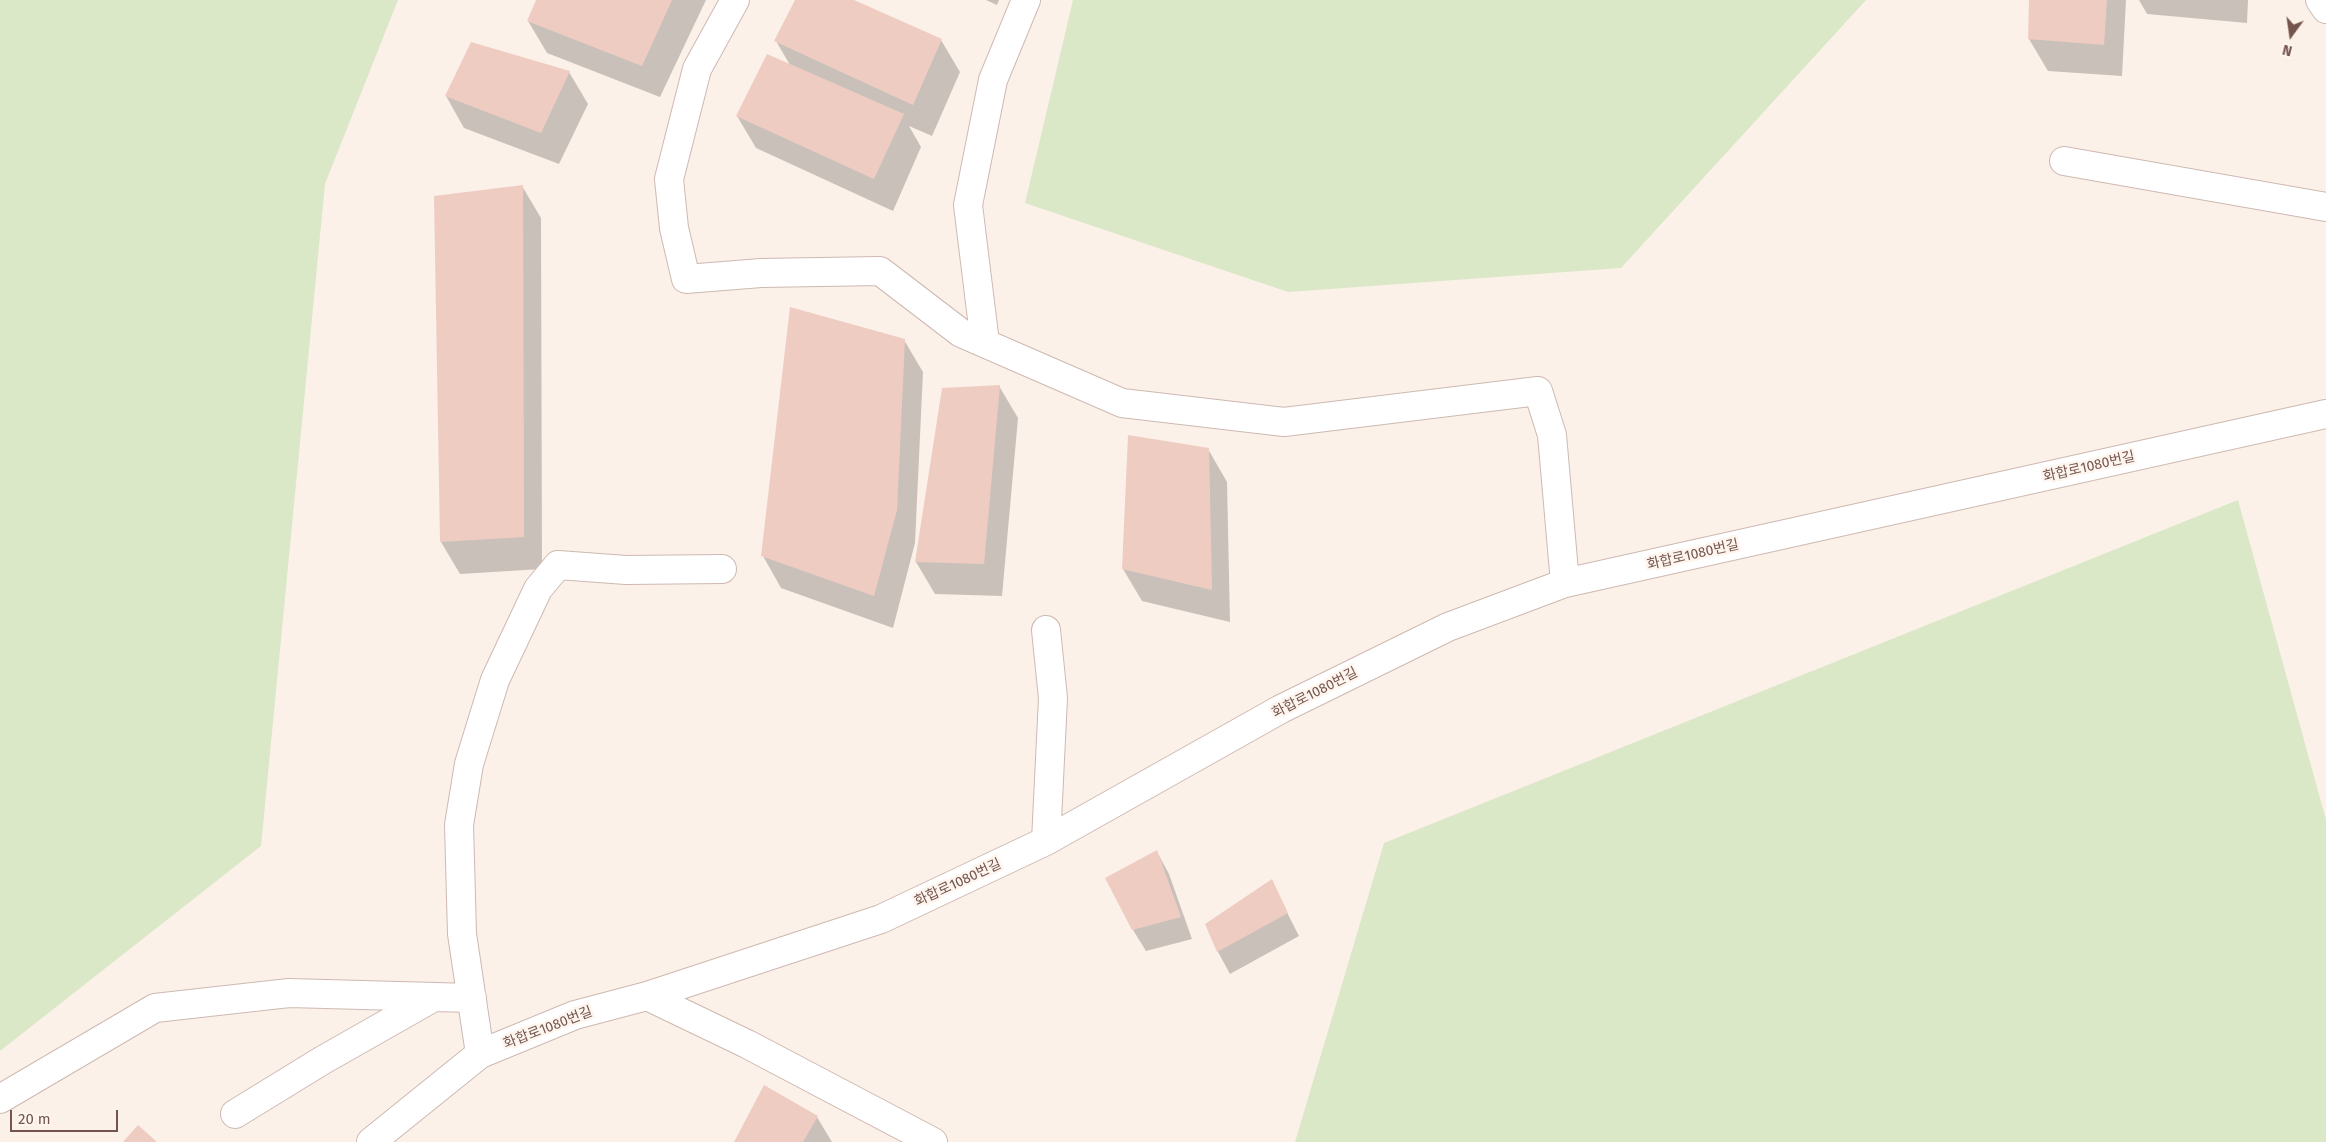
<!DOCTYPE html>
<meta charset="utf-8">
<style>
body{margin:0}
#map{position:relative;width:2326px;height:1142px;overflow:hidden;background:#fbf1e8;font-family:"Fira Sans",sans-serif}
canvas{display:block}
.north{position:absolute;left:2266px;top:10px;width:50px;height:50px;-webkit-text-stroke:4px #fef5ef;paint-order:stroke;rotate:194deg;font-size:14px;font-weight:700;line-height:20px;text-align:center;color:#74554e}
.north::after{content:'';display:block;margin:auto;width:18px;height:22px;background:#74554e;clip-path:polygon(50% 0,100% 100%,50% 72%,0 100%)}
.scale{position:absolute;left:10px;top:1110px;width:108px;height:22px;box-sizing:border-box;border:2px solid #74554e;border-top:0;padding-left:6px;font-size:15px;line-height:18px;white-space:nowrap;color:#74554e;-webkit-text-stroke:4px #fef5ef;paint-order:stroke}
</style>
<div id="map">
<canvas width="2326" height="1142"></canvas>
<div class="north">N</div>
<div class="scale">20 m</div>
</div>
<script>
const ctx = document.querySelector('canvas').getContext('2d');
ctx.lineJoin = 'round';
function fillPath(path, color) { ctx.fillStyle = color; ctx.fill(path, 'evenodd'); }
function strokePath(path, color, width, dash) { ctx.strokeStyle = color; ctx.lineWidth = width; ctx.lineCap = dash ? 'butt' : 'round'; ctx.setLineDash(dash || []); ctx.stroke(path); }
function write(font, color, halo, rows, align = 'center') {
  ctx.font = font + ' "Fira Sans","Noto Sans KR",sans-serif'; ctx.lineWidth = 5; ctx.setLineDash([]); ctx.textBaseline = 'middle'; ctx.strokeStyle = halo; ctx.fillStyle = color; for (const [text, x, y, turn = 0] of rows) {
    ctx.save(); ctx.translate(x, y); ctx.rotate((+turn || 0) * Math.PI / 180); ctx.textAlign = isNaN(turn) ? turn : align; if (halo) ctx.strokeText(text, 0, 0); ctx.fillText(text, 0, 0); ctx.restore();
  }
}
const green = new Path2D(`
 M0 0H398L325 184 261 846 0 1051Z
 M1073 0H1866L1621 268 1288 292 1025 203Z
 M2238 500 2326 820V1142H1295L1384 843Z`);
const shadow = new Path2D(`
 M537 0H706L660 97 547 53 528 21Z
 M797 0H850L941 40 960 72 932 136 909 126 921 147 893 211 756 148 737 116 790 65 776 41Z
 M986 0H999L997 5Z
 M2030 0H2126L2122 76 2048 71 2029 39Z
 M2139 0H2248L2247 23 2147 14Z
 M569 72 588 104 559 164 464 128 446 96Z
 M522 186 541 218 542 569 460 574 441 542 435 197Z
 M904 340 923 372 915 543 893 628 781 588 763 556Z
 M999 386 1018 418 1002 596 935 594 916 562Z
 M1208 449 1227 482 1230 622 1142 601 1123 569Z
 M1157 852 1169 874 1192 939 1146 951 1133 930Z
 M1271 881 1299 936 1230 974 1218 952 1207 925Z
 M817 1117 832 1142H736Z`);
const building = new Path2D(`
 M536 0H672L642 66 527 21Z
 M795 0H854L942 39 913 105 774 41Z
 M2029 0H2107L2104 45 2028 39Z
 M471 42 570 71 541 133 445 96Z
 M767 54 904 114 874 179 736 116Z
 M523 185 524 537 440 542 434 196Z
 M790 307 905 339 897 510 874 596 761 556Z
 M1000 385 984 564 915 562 942 388Z
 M1128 435 1209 448 1212 590 1122 569Z
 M1157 850 1181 917 1132 930 1105 878Z
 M1272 879 1288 913 1217 952 1205 924Z
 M764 1085 818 1116 803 1142H734Z
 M138 1125 157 1142H123Z`);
const minor = new Path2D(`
 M735 0 697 69 669 179 674 228 686 279 761 273 880 271 961 333 1122 403 1284 422 1538 391 1552 435 1565 583
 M2320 0 2326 9
 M2064 161 2326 207
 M985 343 968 205 993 80 1026 0
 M1046 841 1053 698 1046 630
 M647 996 747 1044 933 1142
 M480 1054 462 934 459 825 469 764 495 680 538 589 558 565 626 570 722 569
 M0 1099 155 1008 289 993 472 998
 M235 1114 323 1060 434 997
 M371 1142 480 1054 575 1015 647 996 881 919 1046 841 1281 709 1448 627 1565 583 2326 414`);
const streetNames = [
 ["화합로1080번길",2089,467,-13],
 ["화합로1080번길",1693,555,-13],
 ["화합로1080번길",1315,693,-27],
 ["화합로1080번길",958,883,-25],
 ["화합로1080번길",548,1028,-21]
];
fillPath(green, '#dae8c7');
fillPath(shadow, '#0003');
fillPath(building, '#efccc2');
strokePath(minor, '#ceb9b2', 30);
strokePath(minor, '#fff', 28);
write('14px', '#74554e', '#fef5ef', streetNames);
</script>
